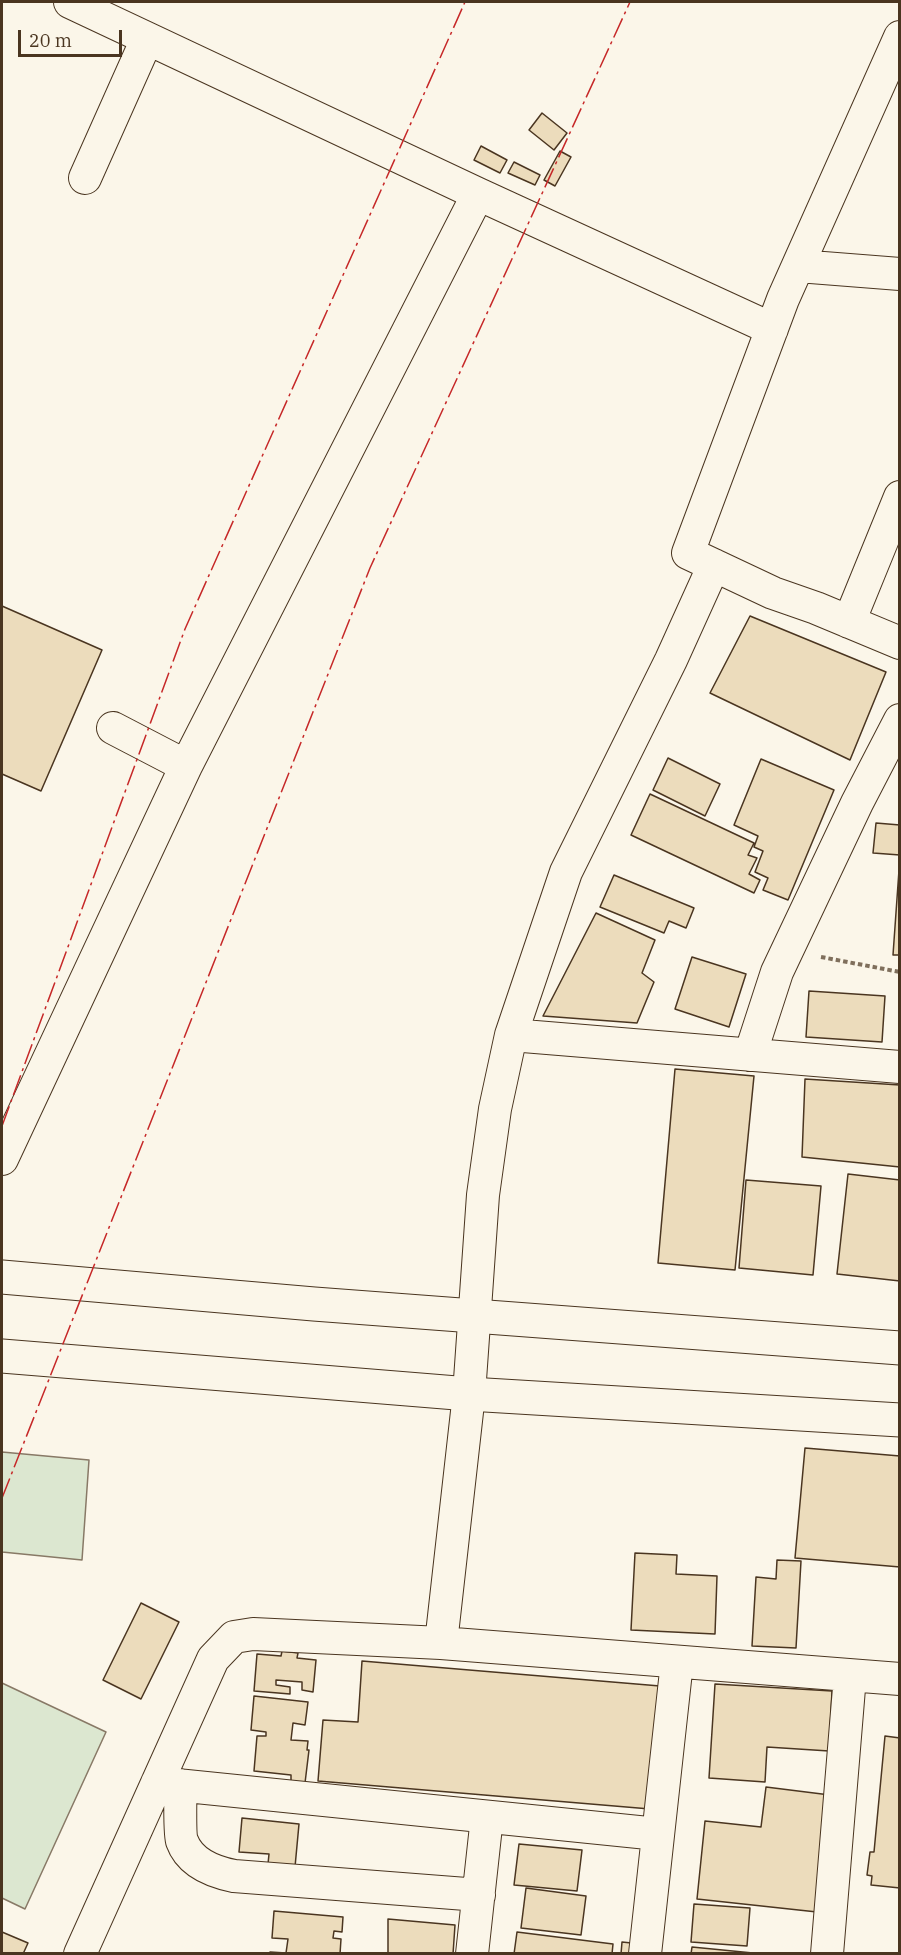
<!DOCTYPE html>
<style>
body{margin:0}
#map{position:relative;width:901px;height:1955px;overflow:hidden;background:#fbf6e9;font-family:"IBM Plex Serif",serif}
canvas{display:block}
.frame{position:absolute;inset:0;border:3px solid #4a3520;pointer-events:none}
.scale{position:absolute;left:18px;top:30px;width:104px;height:27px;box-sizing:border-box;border:3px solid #4a3520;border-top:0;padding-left:8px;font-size:18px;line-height:21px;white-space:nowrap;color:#4a3520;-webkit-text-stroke:4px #fbf6e9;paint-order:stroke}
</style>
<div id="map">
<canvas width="901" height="1955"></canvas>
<div class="frame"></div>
<div class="scale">20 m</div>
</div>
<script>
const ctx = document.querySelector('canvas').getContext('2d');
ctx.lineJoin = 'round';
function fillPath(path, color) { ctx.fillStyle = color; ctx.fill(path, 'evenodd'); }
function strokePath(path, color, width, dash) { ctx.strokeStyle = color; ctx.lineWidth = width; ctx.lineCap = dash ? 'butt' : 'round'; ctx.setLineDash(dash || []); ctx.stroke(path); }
const green = new Path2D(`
 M2 1452 89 1460 82 1560 2 1552Z
 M2 1683 106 1732 25 1909 2 1898Z`);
const building = new Path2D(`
 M542 113 567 133 554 150 529 130Z
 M481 146 507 160 500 173 474 160Z
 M560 151 571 157 555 186 544 180Z
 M514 162 540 175 535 185 508 173Z
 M2 606 102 650 41 791 2 774Z
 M750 616 886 672 850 760 710 693Z
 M668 758 720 784 705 816 653 790Z
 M761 759 834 790 788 900 763 890 768 878 755 872 763 851 754 847 758 836 734 825Z
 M650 794 754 843 748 855 757 858 749 874 760 880 754 893 631 835Z
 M876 823 900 825V855L873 853Z
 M900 856V955H893Z
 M614 875 694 908 686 928 669 921 664 933 600 907Z
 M596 913 655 940 642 973 654 982 637 1023 543 1016Z
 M692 957 746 974 729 1027 675 1009Z
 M809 991 885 996 882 1042 806 1037Z
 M675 1069 754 1076 735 1270 658 1263Z
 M805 1079 900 1085V1167L802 1157Z
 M848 1174 900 1180V1281L837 1274Z
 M746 1180 821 1186 813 1275 739 1268Z
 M805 1448 900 1456V1567L795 1558Z
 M635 1553 677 1555 676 1574 717 1576 715 1634 631 1630Z
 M777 1560 801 1561 796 1648 752 1646 756 1577 776 1579Z
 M141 1603 179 1622 141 1699 103 1680Z
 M282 1651 298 1653 297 1658 316 1660 313 1692 302 1690V1682L276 1680V1685L290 1687V1694L254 1691 257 1654 281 1656Z
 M362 1661 660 1686 650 1809 318 1781 323 1720 358 1722Z
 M715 1684 832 1691 829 1751 767 1747 765 1782 709 1778Z
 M254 1696 308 1702 305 1725 293 1723 291 1740 308 1741 307 1750H309L305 1783 291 1782V1775L254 1771 257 1736H266V1732L251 1730Z
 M885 1736 900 1738V1888L871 1885 872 1876 867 1875 870 1852H874Z
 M766 1787 830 1795 817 1912 697 1899 705 1821 761 1827Z
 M242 1818 299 1824 295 1867 268 1864 269 1854 239 1852Z
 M519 1844 582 1850 577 1891 514 1885Z
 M526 1888 586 1896 581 1935 521 1928Z
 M694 1904 750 1908 747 1946 691 1942Z
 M274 1911 343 1917 342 1932 334 1931 333 1938 341 1939 340 1954H270V1952L286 1953 288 1939 272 1938Z
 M388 1919 455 1925 453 1954H388Z
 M2 1932 28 1943 23 1954H2Z
 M517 1932 613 1944 612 1954H514Z
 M622 1942 641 1944 640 1954H621Z
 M692 1947 753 1953V1954H691Z`);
const path = new Path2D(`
 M821 957 900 972`);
const minor = new Path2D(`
 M70 2 478 194 772 329
 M900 37 783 299 688 553 773 593 816 608 900 643
 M85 178 147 39
 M798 266 900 274
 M849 622 900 497
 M113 728 186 766
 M511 1035 900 1067
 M750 1055 777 972 857 803 900 720
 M2 1159 186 766 478 194
 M441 1643 900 1679
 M157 1783 658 1834
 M180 1785C181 1796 179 1833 182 1841 190 1863 214 1872 234 1876L479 1895
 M80 1954 213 1659 234 1637 253 1634 441 1643 469 1394 483 1195 495 1109 511 1035 566 872 671 660 714 565
 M472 1954 487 1817
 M645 1954 677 1662
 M827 1954 850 1676`);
const tertiary = new Path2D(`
 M2 1277 314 1304 900 1348
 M2 1356 469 1394 900 1420`);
const power = new Path2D(`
 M2 1126 185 629 465 2
 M2 1498 370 568 630 2`);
fillPath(green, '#dce7d0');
strokePath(green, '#887966', 1.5);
fillPath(building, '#ecdcbc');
strokePath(building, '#4a3520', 1.5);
strokePath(minor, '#4a3520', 34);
strokePath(tertiary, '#4a3520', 35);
strokePath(path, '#7f6f5c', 4, [4.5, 3]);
strokePath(minor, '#fbf6e9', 32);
strokePath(tertiary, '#fbf6e9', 33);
strokePath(power, '#c62828', 1.5, [21, 4.5, 3, 4.5]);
</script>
